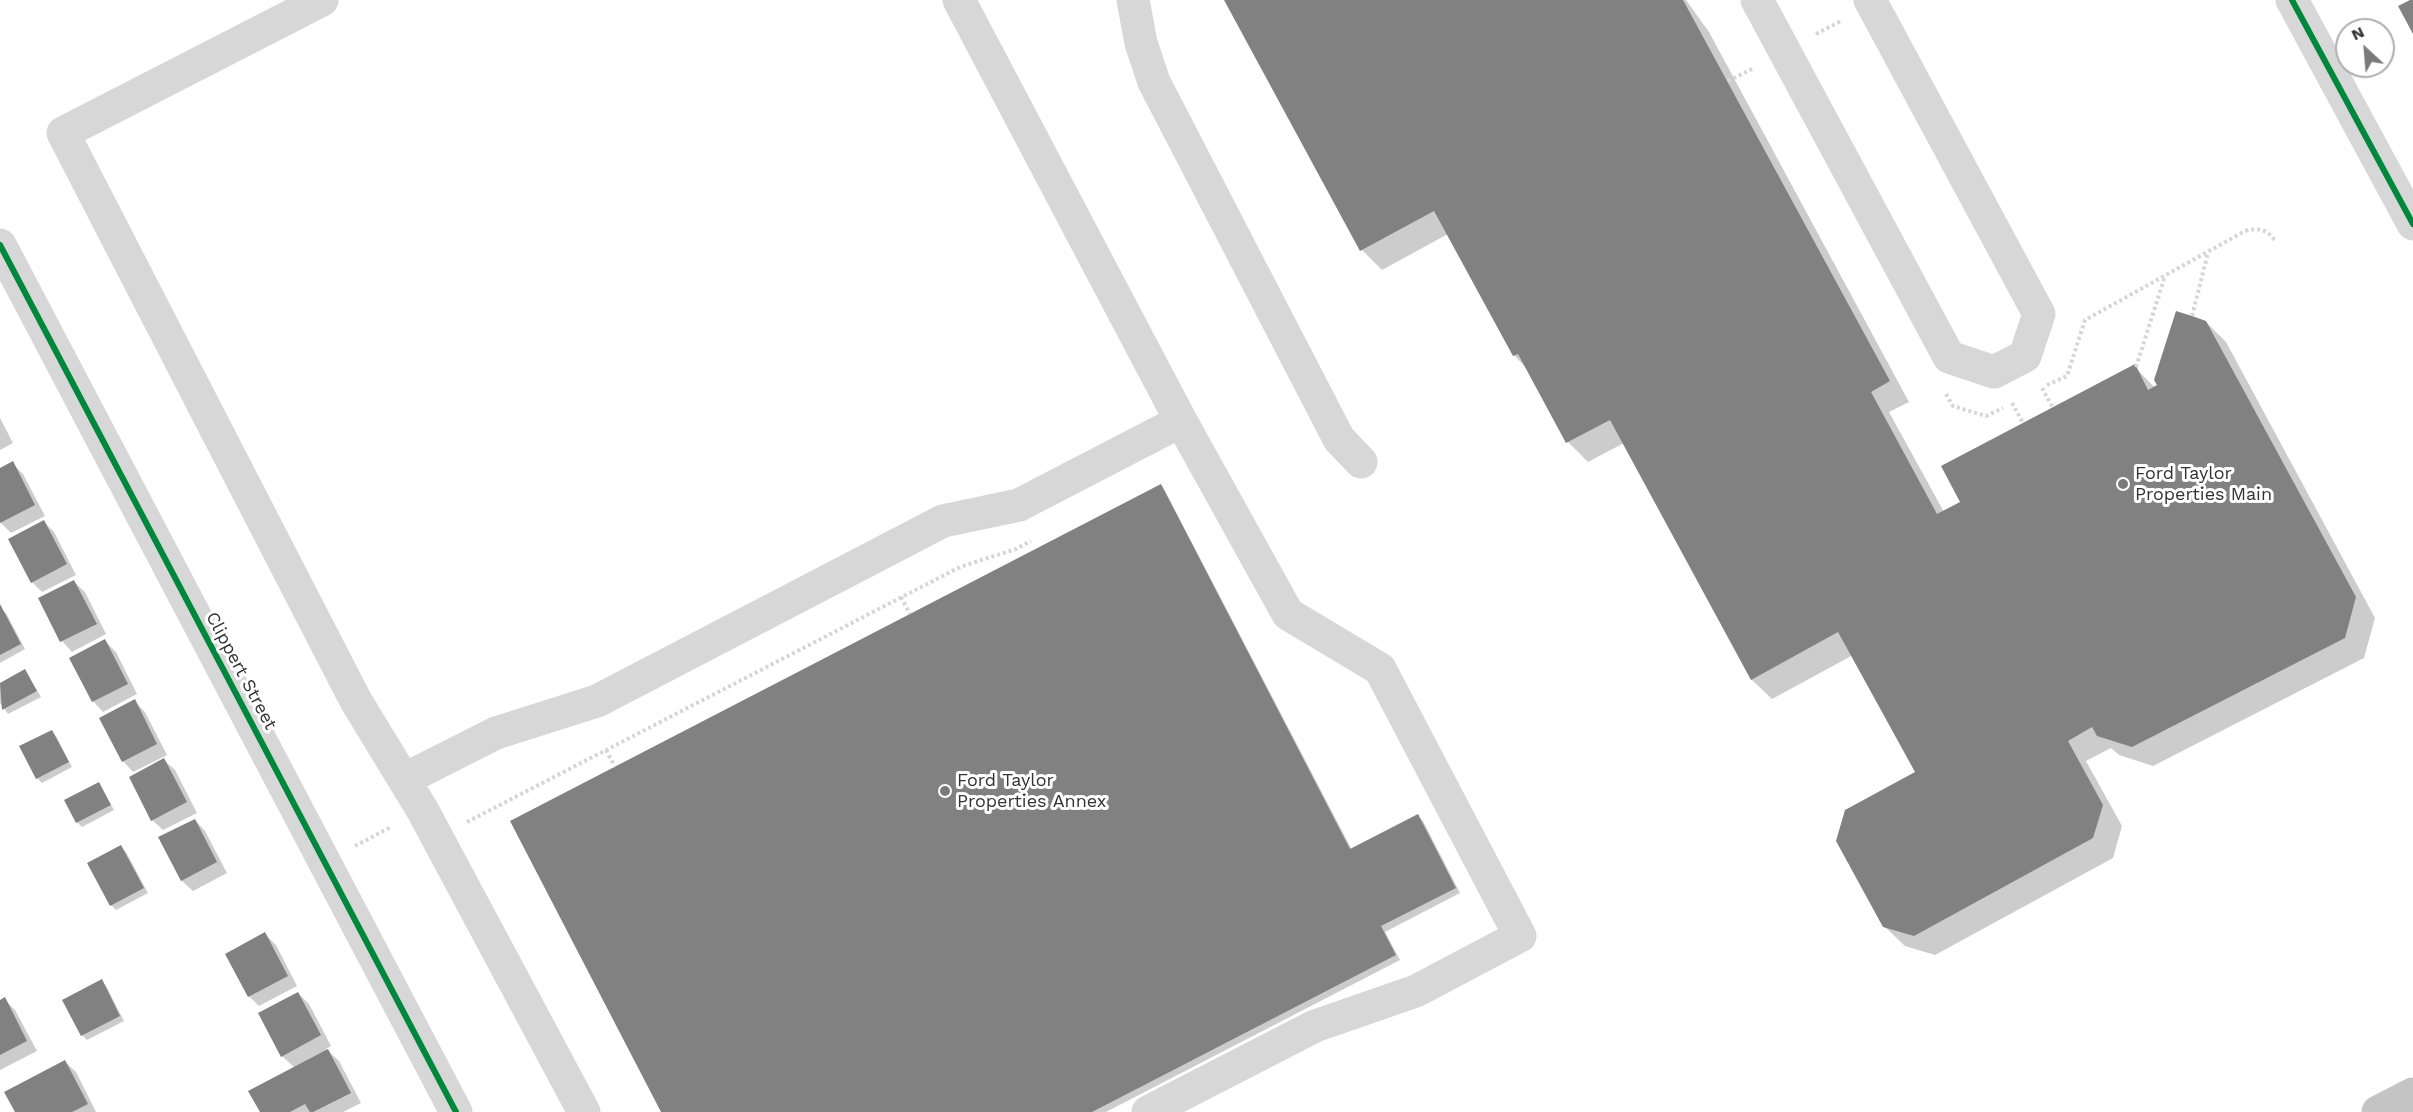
<!DOCTYPE html>
<style>
body{margin:0}
#map{position:relative;width:2413px;height:1112px;overflow:hidden;background:#fff;font-family:"Work Sans",sans-serif}
canvas{display:block}
.north{position:absolute;left:2335px;top:18px;width:60px;height:60px;box-sizing:border-box;background:#fff;border:2px solid #adadad;border-radius:50%;rotate:334deg;font-size:16px;font-weight:700;line-height:24px;text-align:center;color:#333}
.north::after{content:'';display:block;margin:auto;width:21px;height:27px;background:#7a7a7a;clip-path:polygon(50% 0,100% 100%,50% 72%,0 100%)}
</style>
<div id="map">
<canvas width="2413" height="1112"></canvas>
<div class="north">N</div>
</div>
<script>
const ctx = document.querySelector('canvas').getContext('2d');
ctx.lineJoin = 'round';
function fillPath(path, color) { ctx.fillStyle = color; ctx.fill(path, 'evenodd'); }
function strokePath(path, color, width, dash) { ctx.strokeStyle = color; ctx.lineWidth = width; ctx.lineCap = dash ? 'butt' : 'round'; ctx.setLineDash(dash || []); ctx.stroke(path); }
function write(font, color, halo, rows, align = 'center') {
  ctx.font = font + ' "Work Sans",sans-serif'; ctx.lineWidth = 6; ctx.setLineDash([]); ctx.textBaseline = 'middle'; ctx.strokeStyle = halo; ctx.fillStyle = color; for (const [text, x, y, turn = 0] of rows) {
    ctx.save(); ctx.translate(x, y); ctx.rotate((+turn || 0) * Math.PI / 180); ctx.textAlign = isNaN(turn) ? turn : align; if (halo) ctx.strokeText(text, 0, 0); ctx.fillText(text, 0, 0); ctx.restore();
  }
}
const shadow = new Path2D(`
 M1226 0H1686L1709 32 1909 402 1889 412 1944 512 1962 502 2134 366 2155 388 2206 322 2226 342 2375 618 2364 658 2153 766 2119 755 2111 748 2086 761 2122 826 2113 858 1935 955 1905 946 1884 926 1917 773 1853 655 1772 699 1752 680 1624 443 1588 462 1568 442 1528 370 1514 355 1448 234 1382 270 1362 250Z
 M0 418 13 443 0 450Z
 M12 463 23 474 45 516 11 533 0 522V470Z
 M1161 486 1165 491 1352 850 1418 816 1423 821 1460 893 1385 932 1400 960 1106 1112H663Z
 M44 522 54 532 76 575 42 592 32 582Z
 M74 582 85 592 106 634 72 652 62 641 40 599Z
 M0 608 6 613 25 649 0 663Z
 M105 641 116 652 137 694 103 712 93 701Z
 M25 671 41 697 8 714 0 703V684Z
 M134 701 145 712 167 755 133 772 123 761Z
 M52 732 56 736 72 767 42 783 37 778Z
 M164 760 175 770 197 813 163 830 152 820Z
 M99 784 114 810 82 827 77 822Z
 M195 820 205 831 227 873 193 891 182 881 161 838Z
 M121 847 126 852 148 893 116 910 111 905Z
 M265 934 276 945 297 986 259 1006 249 996Z
 M101 981 106 986 124 1021 87 1040 82 1035Z
 M298 993 309 1004 331 1046 326 1049 339 1061 361 1103 343 1112H262L295 1068 282 1056Z
 M4 999 15 1010 37 1051 0 1070V1001Z
 M65 1062 76 1072 96 1112H17Z`);
const building = new Path2D(`
 M1224 0H1683L1890 381 1871 392 1937 514 1960 502 1941 466 2135 364 2148 390 2157 385 2154 380 2176 311 2192 316 2206 321 2356 597 2345 638 2132 747 2097 736 2092 727 2068 741 2103 805 2093 838 1914 936 1883 927 1836 841 1845 810 1915 772 1838 632 1751 680 1610 420 1566 443 1518 354 1513 356 1434 211 1360 251Z
 M2410 0H2413V34L2398 6Z
 M13 461 35 505 0 523V468Z
 M1161 484 1350 849 1418 814 1456 888 1381 926 1396 955 1092 1112H661L510 821Z
 M44 520 67 564 31 583 8 539Z
 M74 580 97 624 60 642 38 598Z
 M0 604 21 644 0 655Z
 M105 639 128 684 92 702 69 658Z
 M25 669 37 691 2 710 0 683Z
 M135 699 157 744 122 762 99 718Z
 M52 730 69 762 36 779 19 746Z
 M164 758 187 802 151 821 129 777Z
 M99 782 111 805 76 823 64 800Z
 M195 819 217 862 181 881 158 837Z
 M121 845 144 888 110 906 87 863Z
 M265 932 288 976 248 997 225 954Z
 M102 979 120 1016 81 1036 62 1000Z
 M298 992 321 1035 281 1057 258 1013Z
 M5 997 27 1041 0 1055V1000Z
 M328 1049 351 1093 313 1112H310L305 1104 290 1112H260L248 1091Z
 M65 1060 88 1104 72 1112H15L4 1092Z`);
const path = new Path2D(`
 M1816 34 1841 21
 M1728 81 1754 68
 M2192 316 2208 253
 M2136 367 2165 276
 M2047 385 2067 376 2085 320 2245 231C2260 227 2268 230 2276 242
 M2042 388 2053 408
 M1946 394 1953 406 1986 416 2003 408
 M2012 403 2023 423
 M901 597 910 614
 M606 750 615 767
 M467 822 960 567 1016 549 1031 541
 M355 846 391 827`);
const minor = new Path2D(`
 M322 0 63 133 356 701 423 811 584 1112
 M959 0 1181 421 1288 614 1380 669 1520 936 1416 991 1315 1026 1148 1112
 M1133 0 1141 43 1154 82 1339 439 1361 462
 M1757 0 1949 357 1994 372 2025 356 2039 314 1870 0
 M2292 0 2413 224
 M0 245 456 1112
 M405 779 496 733 597 701 943 521 1019 505 1181 421`);
const highway = new Path2D(`
 M2378 1112 2413 1094`);
const cycleway = new Path2D(`
 M2292 0 2413 224
 M0 245 456 1112`);
const markers = [
 [2123,484,6,"#7a7a7a"],
 [945,791,6,"#7a7a7a"]
];
const poiNames = [
 ["Ford Taylor",2135,474],
 ["Properties Main",2135,495],
 ["Ford Taylor",957,781],
 ["Properties Annex",957,802]
];
const streetNames = [
 ["Clippert Street",241,671,62]
];
fillPath(shadow, '#0003');
fillPath(building, '#818181');
strokePath(path, '#d6d6d6', 4, [3, 3]);
strokePath(minor, '#d7d7d7', 33);
strokePath(highway, '#c4c4c4', 33);
strokePath(cycleway, '#00873e', 6);
for (const [x, y, r, color] of markers) { const dot = new Path2D(); dot.arc(x, y, r, 0, 2 * Math.PI); ctx.fillStyle = color; ctx.fill(dot); strokePath(dot, '#fff', 2); }
write('18px', '#333', '#fff', poiNames, 'left');
write('18px', '#333', '#fff', streetNames);
</script>
